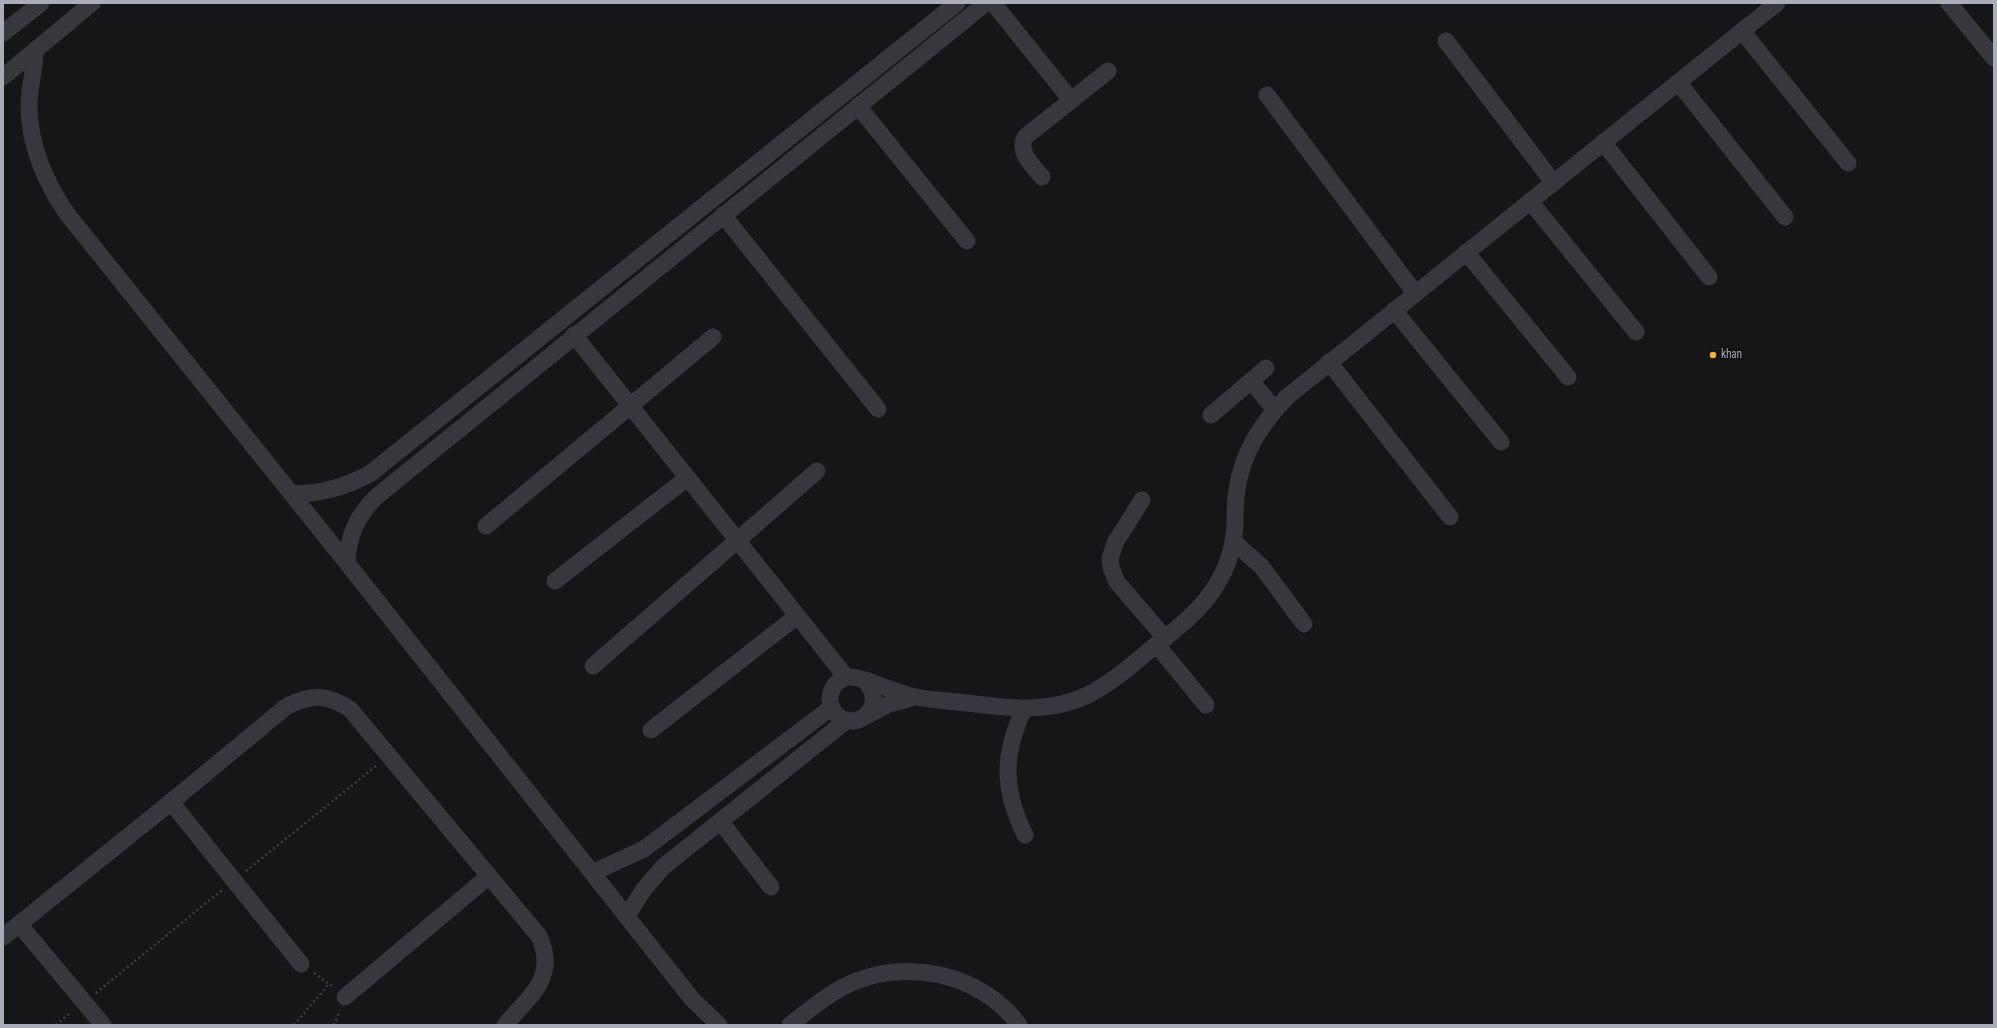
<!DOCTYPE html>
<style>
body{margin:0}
#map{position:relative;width:1997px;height:1028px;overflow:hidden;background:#161618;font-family:"Sofia Sans Condensed",sans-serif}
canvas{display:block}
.frame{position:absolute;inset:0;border:4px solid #a8adb8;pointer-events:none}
</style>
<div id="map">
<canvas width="1997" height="1028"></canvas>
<div class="frame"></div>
</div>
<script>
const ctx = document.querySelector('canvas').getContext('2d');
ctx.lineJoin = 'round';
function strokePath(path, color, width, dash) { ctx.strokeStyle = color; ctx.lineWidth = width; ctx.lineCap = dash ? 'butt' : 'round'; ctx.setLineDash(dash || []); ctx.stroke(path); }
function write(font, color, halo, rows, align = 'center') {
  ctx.font = font + ' "Sofia Sans Condensed",sans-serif'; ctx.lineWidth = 3.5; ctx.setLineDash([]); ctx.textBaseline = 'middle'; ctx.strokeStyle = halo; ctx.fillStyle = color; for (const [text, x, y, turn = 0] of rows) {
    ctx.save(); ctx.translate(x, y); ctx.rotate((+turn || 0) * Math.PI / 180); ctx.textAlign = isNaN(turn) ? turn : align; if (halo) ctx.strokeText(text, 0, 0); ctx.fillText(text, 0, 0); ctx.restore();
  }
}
const path = new Path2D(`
 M246 871 376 766
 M314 973 333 987
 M96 993 222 890
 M56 1025 71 1012
 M294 1025 329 984
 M334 1025 340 1011`);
const minor = new Path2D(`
 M993 3 1071 100
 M1949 3 1994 58
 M1742 31 1848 163
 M3 33 41 3
 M1446 41 1553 182
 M35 50C35 69 29 87 29 106 29 145 46 184 68 215L347 563 692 999 719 1025
 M3 77 92 3
 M1678 82 1785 217
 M1267 95 1415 293
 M858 106 967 241
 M1603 142 1709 277
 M1042 177C1033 166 1017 152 1025 137L1108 71
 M1530 201 1636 332
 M723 215 878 409
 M1466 252 1568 377
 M1394 310 1501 442
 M574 335 846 677
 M1329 362 1450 517
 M1251 381 1275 410
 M1211 415 1266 368
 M292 494C321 494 346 487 371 473L957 3
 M1142 500 1115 543 1110 559 1111 567 1117 582 1165 638
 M486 526 713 337
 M1233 541 1262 567 1304 624
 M347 563C348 536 357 516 376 497L986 3
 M555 581 687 478
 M1157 645 1206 705
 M593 666 817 471
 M865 681C888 704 858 734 837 715 824 703 830 681 848 677 858 675 899 694 915 697 932 700 950 701 967 703 1008 708 1048 714 1088 695 1111 683 1131 666 1151 649 1174 631 1202 610 1217 584 1228 566 1234 545 1235 524 1235 512 1235 501 1237 490 1242 453 1261 424 1287 397L1777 3
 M1024 709C1002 756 1003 790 1025 835
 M866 716 889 704 915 697
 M651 730 797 616
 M171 802 301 964
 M720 821 771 887
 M592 873 644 849 832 707
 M627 916 644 889 663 867 847 720
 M19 924 103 1025
 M3 937 171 802 287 706C313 694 326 694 350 709L539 936C558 978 530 995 505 1025
 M345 997 489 876
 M790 1025C808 1011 825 996 845 986 903 957 980 972 1019 1025`);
const markers = [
 [1713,355,4,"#f2b134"]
];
const poiNames = [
 ["khan",1721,355]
];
strokePath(path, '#3d3f44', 2.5, [2, 3]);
strokePath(minor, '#37383d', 17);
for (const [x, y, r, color] of markers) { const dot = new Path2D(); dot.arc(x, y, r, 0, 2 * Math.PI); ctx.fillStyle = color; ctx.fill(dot); strokePath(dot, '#111113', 1.5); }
write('13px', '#a8adb8', '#111113', poiNames, 'left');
</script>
